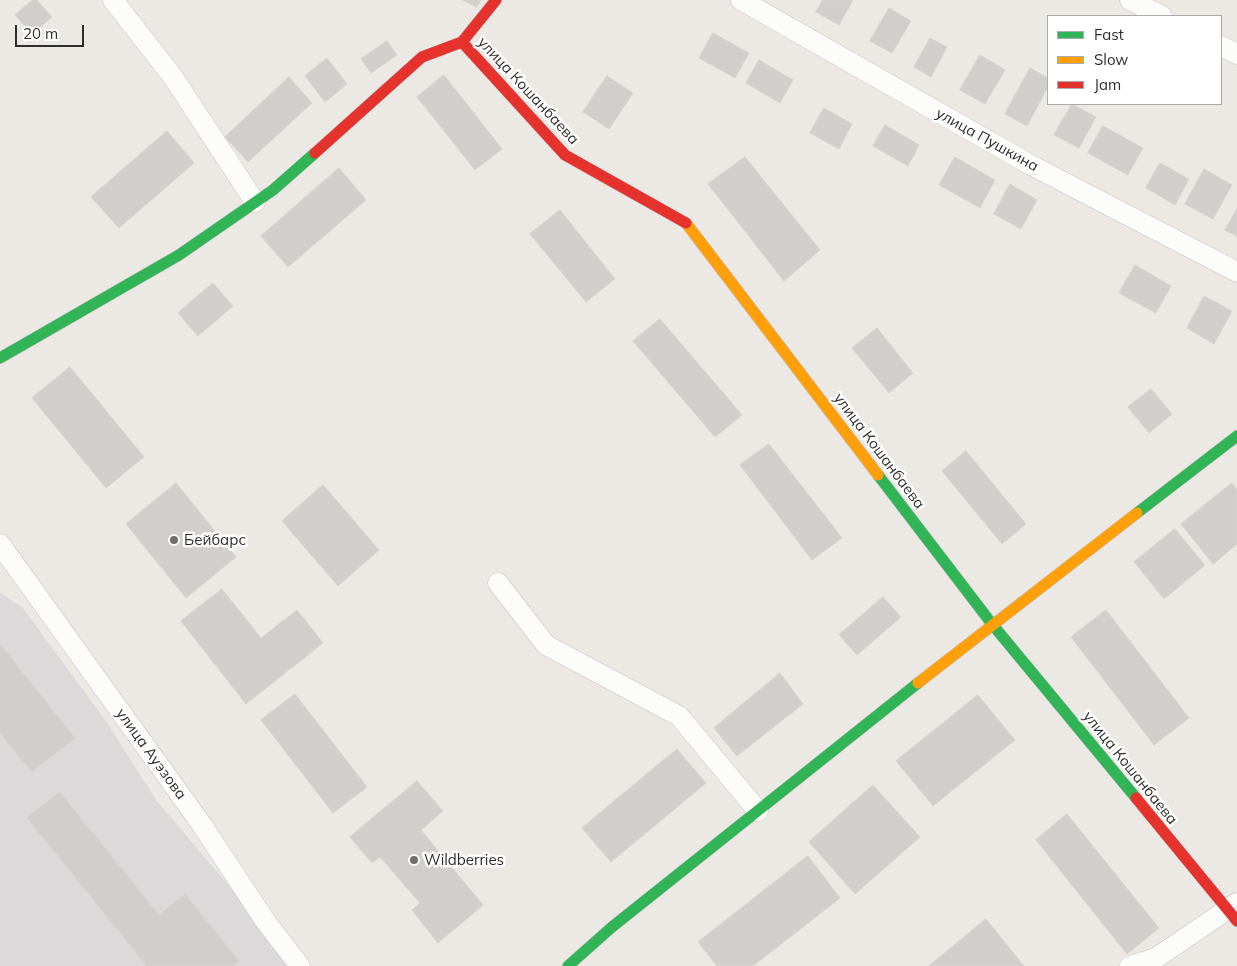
<!DOCTYPE html>
<meta charset="utf-8">
<style>
body{margin:0}
#map{position:relative;width:1237px;height:966px;overflow:hidden;background:#ece8e4;font-family:Mulish,sans-serif}
canvas{display:block}
.legend{position:absolute;left:1047px;top:15px;width:175px;height:90px;box-sizing:border-box;background:#fff;border:1px solid #ababab;margin:0;padding:6px 9px;list-style:none;font-size:15px;color:#2e2e2e}
.legend li{display:flex;align-items:center;gap:10px;height:25px}
.legend b{width:25px;border:1px solid #ababab}
.scale{position:absolute;left:15px;top:25px;width:69px;height:22px;box-sizing:border-box;border:2px solid #2e2e2e;border-top:0;padding-left:6px;font-size:15px;line-height:18px;white-space:nowrap;color:#2e2e2e;-webkit-text-stroke:4px #fff;paint-order:stroke}
</style>
<div id="map">
<canvas width="1237" height="966"></canvas>
<ul class="legend">
<li><b style="height:6px;background:#30b455"></b>Fast</li>
<li><b style="height:6px;background:#ff9f0a"></b>Slow</li>
<li><b style="height:6px;background:#e5322d"></b>Jam</li>
</ul>
<div class="scale">20 m</div>
</div>
<script>
const ctx = document.querySelector('canvas').getContext('2d');
ctx.lineJoin = 'round';
function fillPath(path, color) { ctx.fillStyle = color; ctx.fill(path, 'evenodd'); }
function strokePath(path, color, width, dash) { ctx.strokeStyle = color; ctx.lineWidth = width; ctx.lineCap = dash ? 'butt' : 'round'; ctx.setLineDash(dash || []); ctx.stroke(path); }
function write(font, color, halo, rows, align = 'center') {
  ctx.font = font + ' Mulish,sans-serif'; ctx.lineWidth = 5; ctx.setLineDash([]); ctx.textBaseline = 'middle'; ctx.strokeStyle = halo; ctx.fillStyle = color; for (const [text, x, y, turn = 0] of rows) {
    ctx.save(); ctx.translate(x, y); ctx.rotate((+turn || 0) * Math.PI / 180); ctx.textAlign = isNaN(turn) ? turn : align; if (halo) ctx.strokeText(text, 0, 0); ctx.fillText(text, 0, 0); ctx.restore();
  }
}
const industrial = new Path2D(`
 M0 593 22 607 106 721 156 800 297 966H0Z`);
const building = new Path2D(`
 M33 0H37L52 17 32 34 15 15Z
 M463 0H481L477 7Z
 M823 0H853L839 25 816 12Z
 M889 8 911 21 892 53 870 41Z
 M713 33 749 53 735 78 699 58Z
 M930 38 947 47 931 77 914 67Z
 M387 41 397 55 371 73 361 59Z
 M980 55 1005 70 985 104 960 90Z
 M327 58 347 84 325 102 305 76Z
 M759 60 793 80 780 103 746 83Z
 M1030 68 1048 78V87L1027 126 1005 114Z
 M444 75 502 149 475 170 417 97Z
 M607 76 633 93 609 129 583 112Z
 M289 77 312 103 248 162 225 137Z
 M1072 104 1096 117 1079 148 1054 135Z
 M824 108 852 124 839 149 810 133Z
 M885 125 919 145 908 166 873 146Z
 M1103 126 1143 148 1128 175 1088 153Z
 M167 131 194 163 119 228 91 197Z
 M745 157 820 250 784 281 708 184Z
 M955 157 995 180 980 208 939 185Z
 M1160 163 1189 179 1175 205 1146 188Z
 M339 168 366 200 288 267 261 236Z
 M1204 169 1232 185 1213 219 1185 204Z
 M1010 184 1037 200 1021 229 994 214Z
 M1237 209V236L1225 230Z
 M560 210 615 279 586 302 530 234Z
 M1135 265 1171 286 1156 313 1119 293Z
 M213 283 233 306 198 336 178 313Z
 M1204 296 1232 311 1214 344 1187 328Z
 M660 319 742 415 715 437 633 341Z
 M877 328 913 373 889 393 852 348Z
 M70 367 144 457 106 488 32 398Z
 M1151 389 1172 414 1149 433 1128 407Z
 M769 444 842 538 812 560 740 465Z
 M966 451 1026 524 1002 544 942 471Z
 M176 483 236 557 186 598 126 524Z
 M1232 483 1237 490V544L1213 564 1181 524Z
 M323 485 379 550 338 586 282 521Z
 M1175 529 1205 565 1164 599 1134 562Z
 M222 589 261 638 297 610 323 643 246 704 181 621Z
 M883 597 901 617 857 655 839 635Z
 M1106 610 1189 718 1154 745 1071 637Z
 M0 644 75 738 32 772 0 733Z
 M780 673 803 704 737 756 714 728Z
 M295 694 367 787 333 813 261 720Z
 M978 695 1015 740 933 806 896 761Z
 M677 749 706 783 611 862 582 828Z
 M417 781 443 811 421 830 483 905 438 943 412 910 420 903 380 857 372 863 350 837Z
 M873 785 920 837 855 894 809 842Z
 M60 792 159 915 185 894 239 961 233 966H147L27 818Z
 M1067 814 1159 928 1127 954 1036 840Z
 M808 856 840 898 753 966H717L698 942Z
 M986 919 1024 966H929Z`);
const street = new Path2D(`
 M113 0 173 77 255 202
 M741 0 1029 164 1237 272
 M1130 0 1162 16
 M1221 46 1237 54
 M0 544 202 825 266 922 300 966
 M498 583 546 645 679 716 758 811
 M1130 966 1156 958 1237 903`);
const fast = new Path2D(`
 M0 358 179 255 273 190 315 153
 M878 475 992 624 1136 798
 M1137 513 1237 436
 M568 966 612 927 918 683`);
const slow = new Path2D(`
 M686 223 878 475
 M918 683 1137 513`);
const jam = new Path2D(`
 M462 42 565 155 686 223
 M315 153 422 57 462 42 496 0
 M1136 798 1237 921`);
const markers = [
 [174,540,5,"#706f6e"],
 [414,860,5,"#706f6e"]
];
const streetNames = [
 ["улица Кошанбаева",528,91,47],
 ["улица Пушкина",987,140,29],
 ["улица Кошанбаева",879,451,53],
 ["улица Ауэзова",151,754,54],
 ["улица Кошанбаева",1130,768,51]
];
const poiNames = [
 ["Бейбарс",184,540],
 ["Wildberries",424,860]
];
fillPath(industrial, '#dcd9db');
fillPath(building, '#d1cecb');
strokePath(building, '#d7d4d0', 1);
strokePath(street, '#c5c4c5', 21);
strokePath(fast, '#c5c4c5', 12);
strokePath(slow, '#c5c4c5', 12);
strokePath(jam, '#c5c4c5', 12);
strokePath(street, '#fcfcfb', 20);
strokePath(fast, '#30b455', 11);
strokePath(slow, '#ff9f0a', 11);
strokePath(jam, '#e5322d', 11);
for (const [x, y, r, color] of markers) { const dot = new Path2D(); dot.arc(x, y, r, 0, 2 * Math.PI); ctx.fillStyle = color; ctx.fill(dot); strokePath(dot, '#fff', 2); }
write('15px', '#2e2e2e', '#fff', streetNames);
write('15px', '#2e2e2e', '#fff', poiNames, 'left');
</script>
